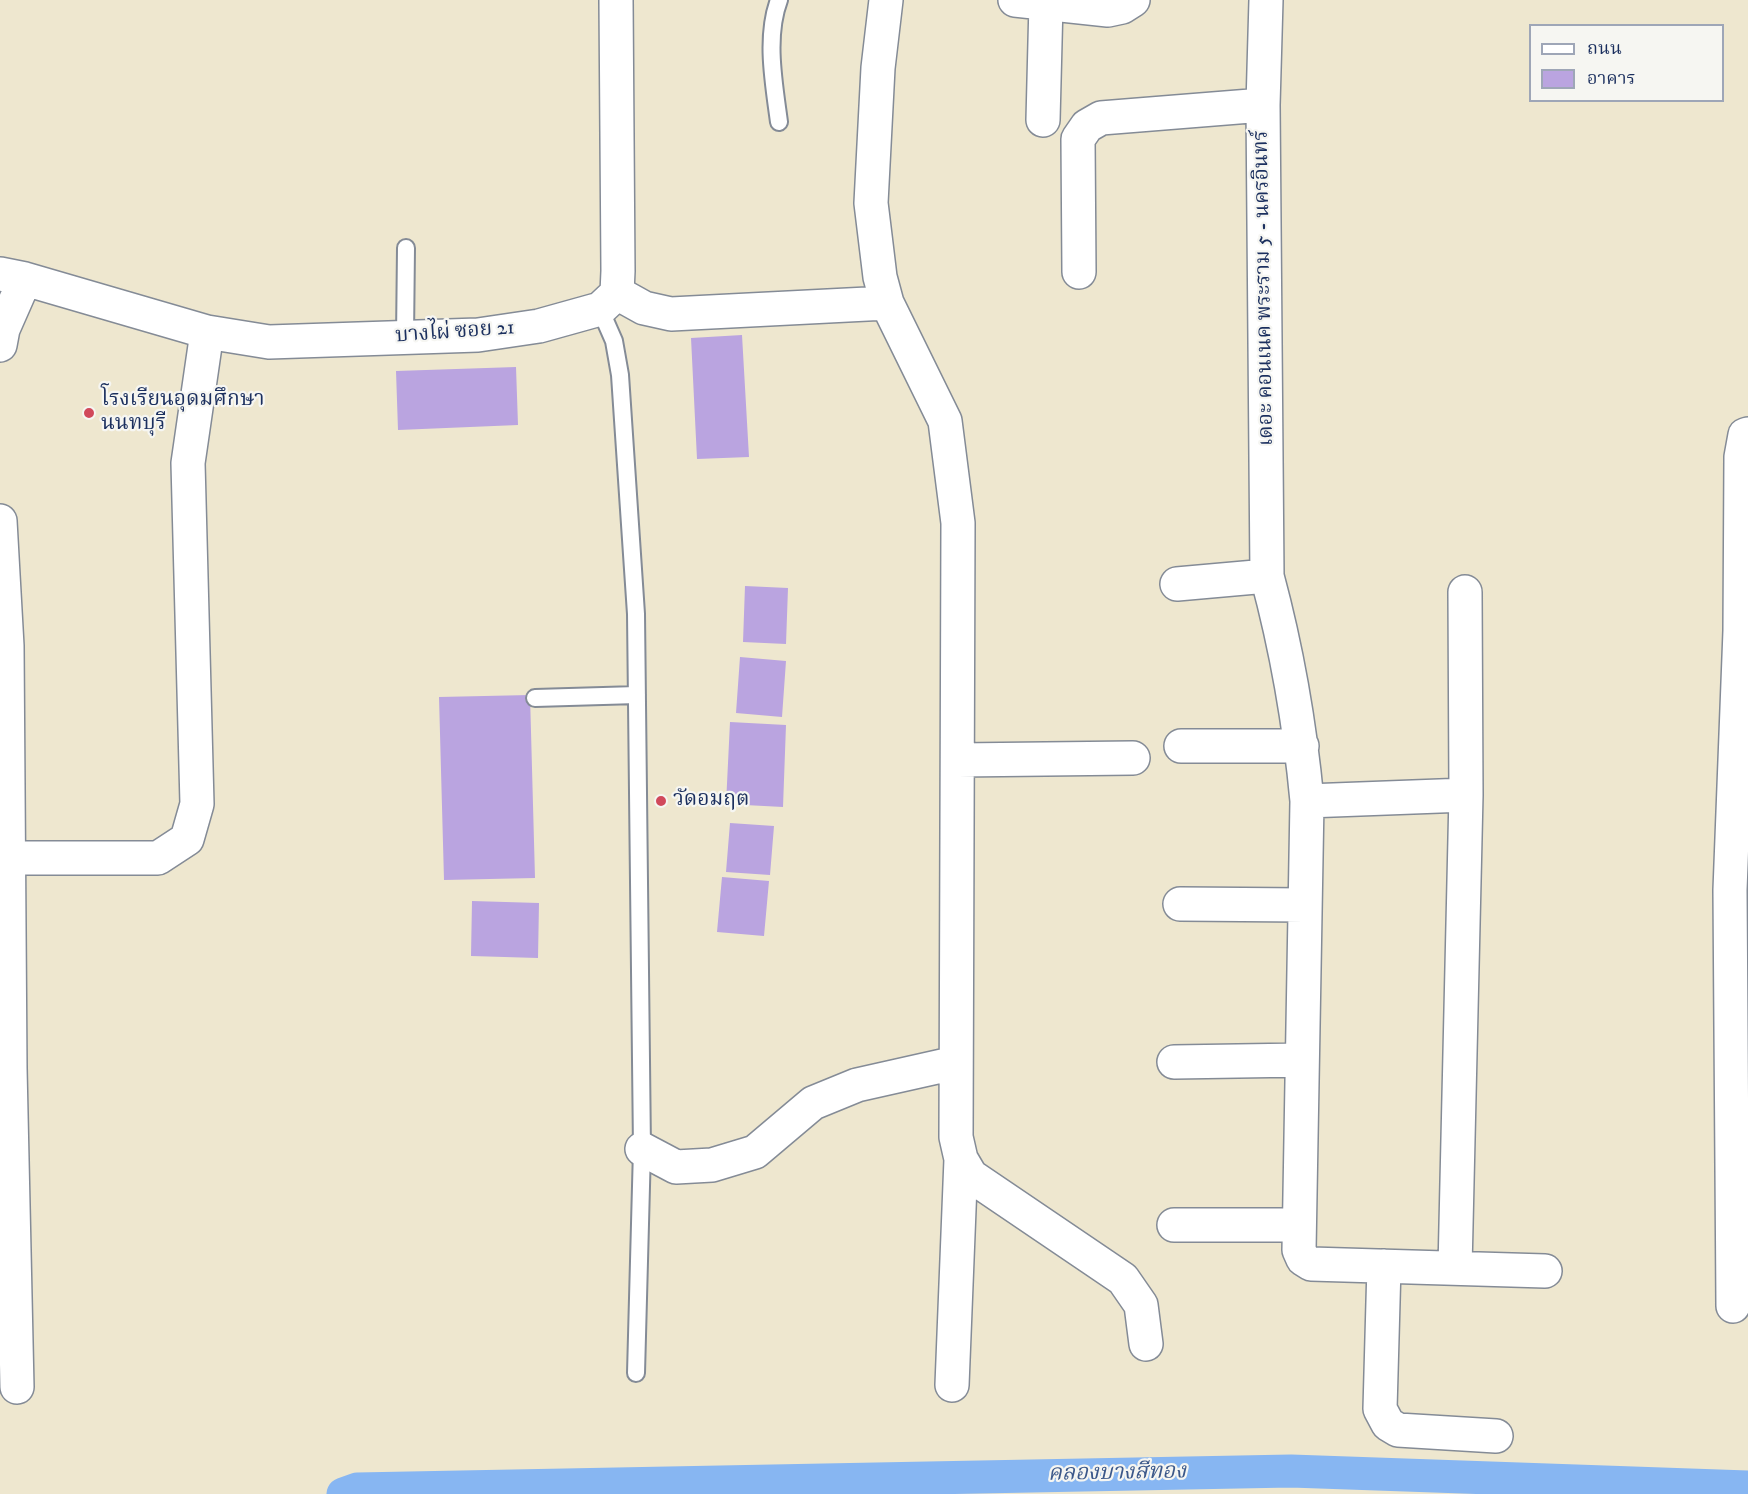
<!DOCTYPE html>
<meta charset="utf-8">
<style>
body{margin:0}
#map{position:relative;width:1748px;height:1494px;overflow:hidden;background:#eee7cf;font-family:"IM FELL DW Pica","Noto Serif Thai",serif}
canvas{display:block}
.legend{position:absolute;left:1529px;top:24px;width:195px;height:78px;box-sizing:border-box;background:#f6f6f2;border:2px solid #9ea6b7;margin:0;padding:8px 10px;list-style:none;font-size:18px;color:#1b2f5e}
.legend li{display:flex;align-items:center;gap:12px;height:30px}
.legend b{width:30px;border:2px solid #9ea6b7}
</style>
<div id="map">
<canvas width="1748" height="1494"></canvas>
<ul class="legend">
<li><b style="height:8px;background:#fff"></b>ถนน</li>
<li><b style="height:16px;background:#baa4e0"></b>อาคาร</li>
</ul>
</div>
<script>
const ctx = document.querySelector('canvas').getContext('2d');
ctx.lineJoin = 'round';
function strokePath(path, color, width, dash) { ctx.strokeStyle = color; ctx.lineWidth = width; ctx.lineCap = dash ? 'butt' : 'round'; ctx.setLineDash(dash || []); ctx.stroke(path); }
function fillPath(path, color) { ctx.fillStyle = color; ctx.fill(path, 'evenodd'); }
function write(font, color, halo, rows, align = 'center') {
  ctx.font = font + ' "IM FELL DW Pica","Noto Serif Thai",serif'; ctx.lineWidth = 4.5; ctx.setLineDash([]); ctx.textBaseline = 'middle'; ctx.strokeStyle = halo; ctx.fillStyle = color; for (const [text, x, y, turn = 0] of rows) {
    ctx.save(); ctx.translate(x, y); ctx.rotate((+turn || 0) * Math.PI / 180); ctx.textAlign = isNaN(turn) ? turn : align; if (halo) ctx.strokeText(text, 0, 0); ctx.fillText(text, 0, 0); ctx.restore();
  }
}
const canal = new Path2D(`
 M343 1494 357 1489 1291 1471 1748 1487`);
const building = new Path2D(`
 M742 335 749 457 697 459 691 338Z
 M516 367 518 425 398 430 396 371Z
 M745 586 788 588 786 644 743 642Z
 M740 657 786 661 782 717 736 713Z
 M530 695 535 878 444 880 439 697Z
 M730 722 786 725 783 807 726 804Z
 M730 823 774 826 770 875 726 872Z
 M722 877 769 881 764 936 717 932Z
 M472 901 539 903 538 958 471 956Z`);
const lane = new Path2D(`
 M779 122C774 84 765 37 779 0
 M600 309 614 341 620 375 636 614 642 1149 636 1373
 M405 337 406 248
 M535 698 637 695`);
const street = new Path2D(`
 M886 0 878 68 871 203 880 277 887 303 945 421 958 523 956 1137 961 1159 971 1176 1123 1279 1141 1305 1146 1344
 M1015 0 1108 10 1122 7 1133 0
 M1266 0 1263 105 1267 576C1287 650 1300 726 1307 801L1299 1250 1303 1259 1311 1264 1545 1271
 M1043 120 1046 3
 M1079 272 1078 139 1087 126 1101 118 1263 105
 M0 274 25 279 207 332 269 342 478 335 539 326 600 309 617 293 618 271 616 0
 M617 293 644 308 671 314 887 303
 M0 345 3 329 25 279
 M0 521 7 646 10 1068 17 1387
 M1177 584 1267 576
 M1181 746H1302
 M958 760 1133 758
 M1307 801 1466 795
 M10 858H158L187 839 197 804 188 463 207 332
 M1180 904 1305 905
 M1174 1062 1302 1060
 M642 1149 676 1167 712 1165 755 1152 813 1103 857 1085 955 1063
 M1174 1225H1299
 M1384 1266 1380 1409 1388 1424 1398 1430 1496 1436
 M1455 1268 1466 795 1465 592
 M1733 1306 1730 890 1740 631 1741 457 1745 435 1748 434
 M952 1385 961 1159`);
const markers = [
 [89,413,6,"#d1495b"],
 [661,801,6,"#d1495b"]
];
const streetNames = [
 ["เดอะ คอนเนค พระราม 5 - นครอินทร์",1265,288,-91],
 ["บางไผ่ ซอย 21",455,333,-4]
];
const poiNames = [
 ["โรงเรียนอุดมศึกษา",101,401],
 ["นนทบุรี",101,425],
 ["วัดอมฤต",673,801]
];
const waterNames = [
 ["คลองบางสีทอง",1117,1474,-1]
];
strokePath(canal, '#87b6f2', 33);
fillPath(building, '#baa4e0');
strokePath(lane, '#848b96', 20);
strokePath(street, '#848b96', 36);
strokePath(lane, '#fff', 16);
strokePath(street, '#fff', 33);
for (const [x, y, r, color] of markers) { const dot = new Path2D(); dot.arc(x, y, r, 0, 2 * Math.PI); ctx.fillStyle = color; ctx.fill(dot); strokePath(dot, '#f6f6f2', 2); }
write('21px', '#1b2f5e', '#f6f6f2', streetNames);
write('21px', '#1b2f5e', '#f6f6f2', poiNames, 'left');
write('italic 22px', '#3b588a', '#f6f6f2', waterNames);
</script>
